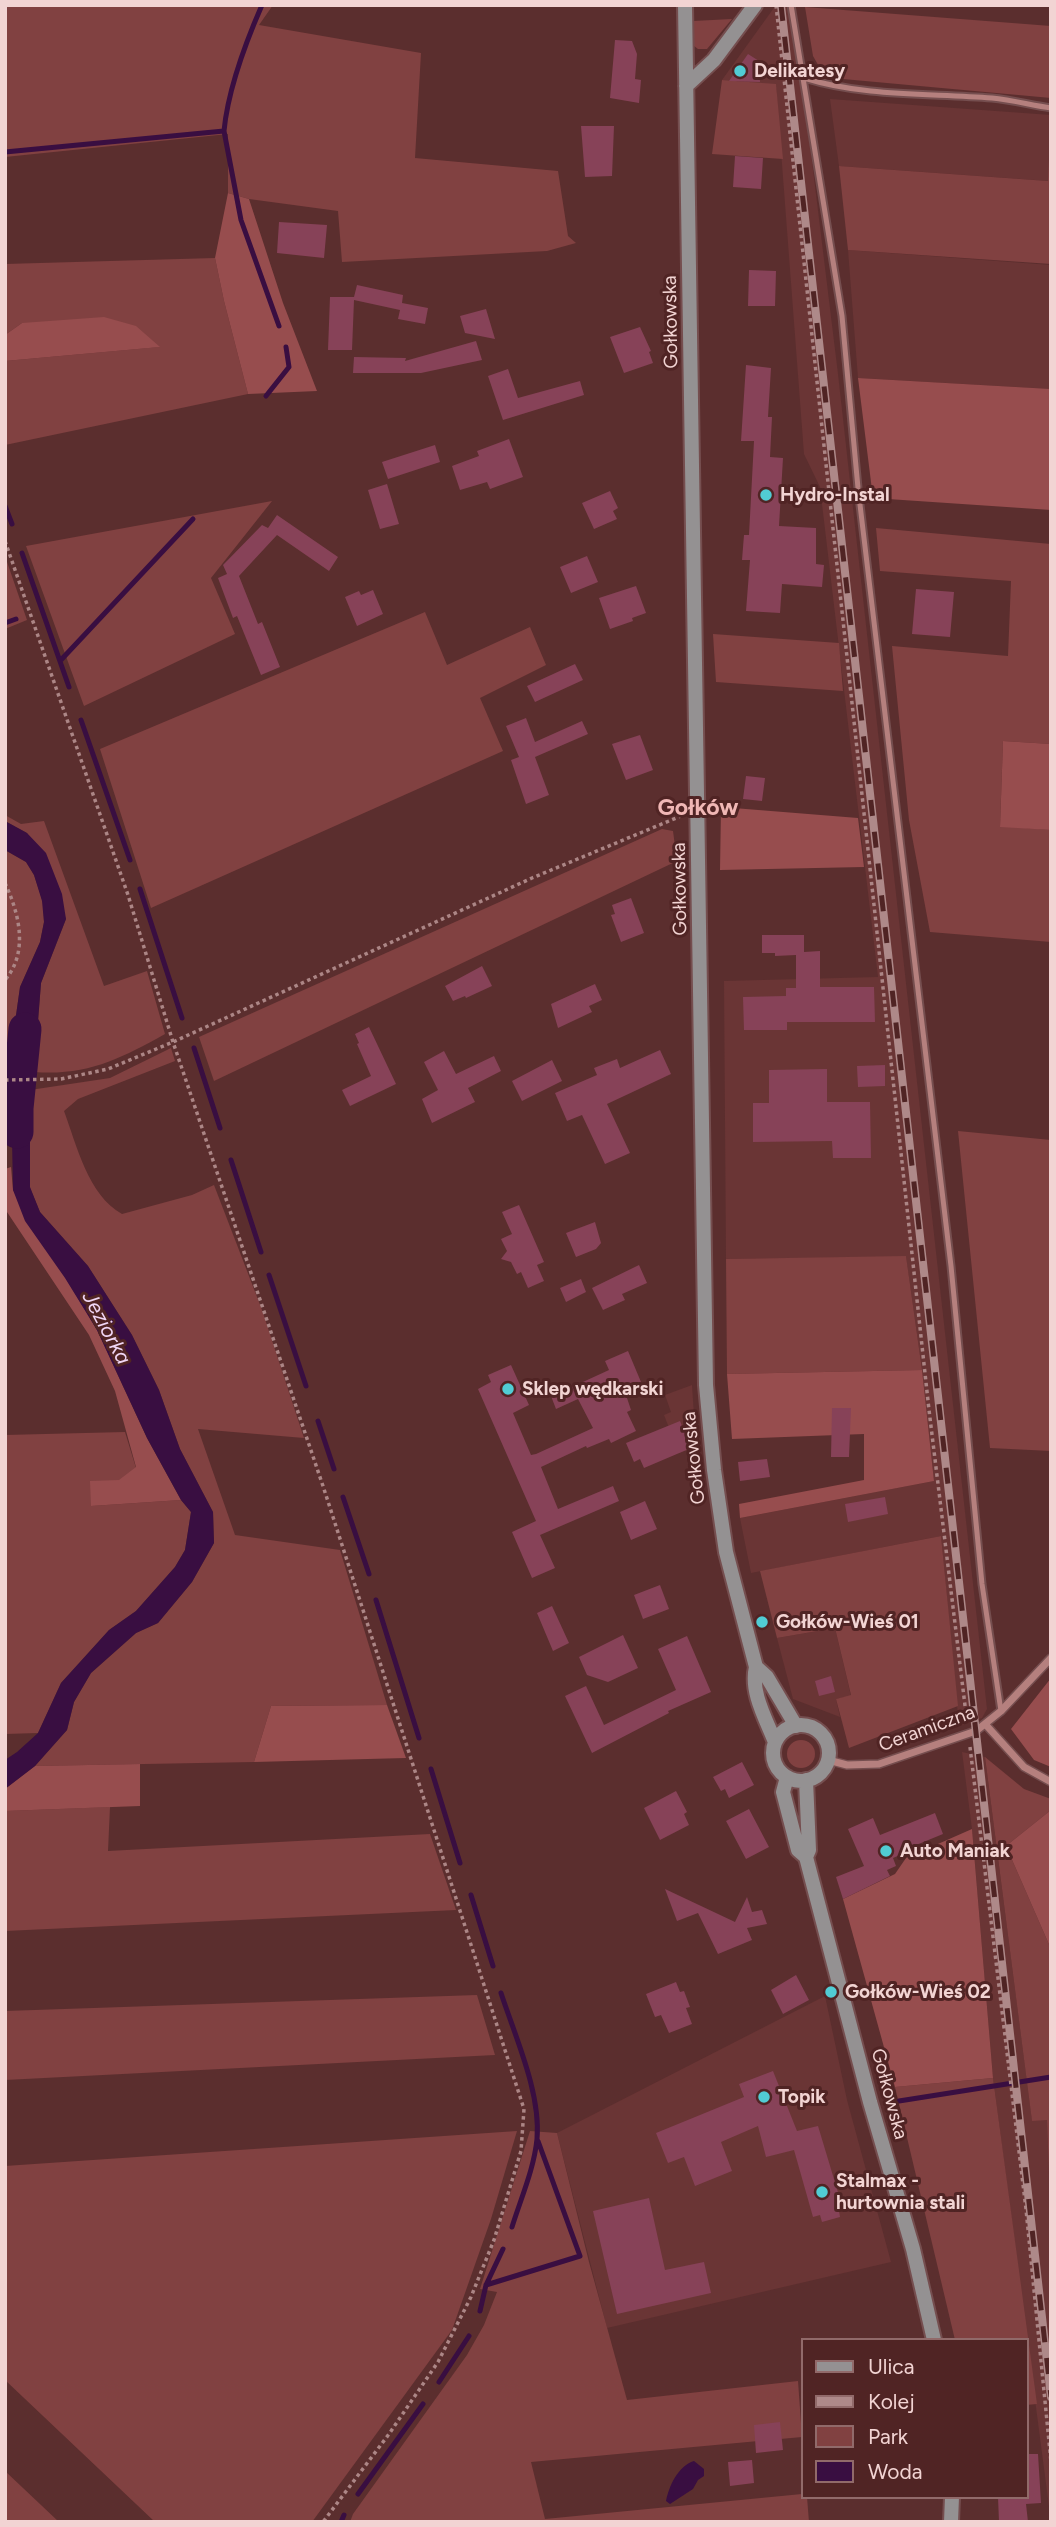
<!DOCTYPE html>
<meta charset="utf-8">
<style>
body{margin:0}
#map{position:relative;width:1056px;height:2527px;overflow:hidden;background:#5b2e2e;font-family:Figtree,sans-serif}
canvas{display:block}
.frame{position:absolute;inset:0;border:7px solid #f2d4d3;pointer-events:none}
.legend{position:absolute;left:801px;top:2338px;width:228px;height:161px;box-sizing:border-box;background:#502424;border:2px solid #916a6a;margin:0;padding:9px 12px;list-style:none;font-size:21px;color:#f2d4d3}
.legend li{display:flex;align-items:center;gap:14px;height:35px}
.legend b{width:35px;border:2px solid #916a6a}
</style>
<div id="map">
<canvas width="1056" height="2527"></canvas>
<div class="frame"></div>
<ul class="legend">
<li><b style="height:9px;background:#949192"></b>Ulica</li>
<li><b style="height:9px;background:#ae8989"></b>Kolej</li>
<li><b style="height:19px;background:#814141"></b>Park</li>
<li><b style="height:19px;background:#390e41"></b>Woda</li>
</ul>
</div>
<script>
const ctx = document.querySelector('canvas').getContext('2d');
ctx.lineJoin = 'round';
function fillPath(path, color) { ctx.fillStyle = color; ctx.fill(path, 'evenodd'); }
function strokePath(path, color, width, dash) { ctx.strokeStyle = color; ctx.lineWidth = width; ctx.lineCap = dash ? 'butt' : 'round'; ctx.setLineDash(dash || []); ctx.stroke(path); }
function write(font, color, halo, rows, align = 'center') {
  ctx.font = font + ' Figtree,sans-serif'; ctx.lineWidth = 6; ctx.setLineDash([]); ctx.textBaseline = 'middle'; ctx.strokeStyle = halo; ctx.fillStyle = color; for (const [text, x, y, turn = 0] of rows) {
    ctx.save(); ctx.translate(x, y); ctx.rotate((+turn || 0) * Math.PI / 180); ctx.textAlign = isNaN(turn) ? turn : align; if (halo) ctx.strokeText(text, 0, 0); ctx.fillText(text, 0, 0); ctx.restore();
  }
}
const built = new Path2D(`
 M776 5H788L810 145 838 374 987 1709 982 1718 959 1726 941 1536 751 1573 740 1518 934 1481 922 1370 906 1257 726 1259 724 981 878 977 820 487 804 454 776 85 722 80Z
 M830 99 1051 115 1049 181 839 166Z
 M848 250 1051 265V389L858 378Z
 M692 1385 696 1447 679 1453 664 1415 671 1412 665 1395Z
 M835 1628 851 1696 836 1699 840 1717 793 1699 777 1638Z
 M962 1752 985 1757 1032 2120H1047L1051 2228V2522L993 2078 972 1829Z
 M825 1996 847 2100 891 2262 607 2328 557 2133Z`);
const green = new Path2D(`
 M5 5H273L259 25 421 53 415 158 558 171 568 236 576 243 547 251 342 262 338 211 249 199 228 193V134L5 157Z
 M805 7 1051 26V98L843 79 821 70 813 56Z
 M732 19 707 49H698L694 46 693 21Z
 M722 80 776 84 783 159 712 154Z
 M1051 115V264L848 250 839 166 1048 181Z
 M215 258 224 301 248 394 5 445V361L159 347 22 323 5 335V264Z
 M272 501 211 578 235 634 84 706 26 546Z
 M876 528 1051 544V744L1003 741 1000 826 1051 830V942L930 932 909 820 892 646 1008 656 1011 581 880 571Z
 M5 556 27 620 5 629Z
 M425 612 447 665 530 627 546 665 480 698 503 751 151 908 100 749Z
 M713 634 839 643 843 691 716 682Z
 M5 815 21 824 44 821 104 986 147 971 165 1034C120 1059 87 1076 34 1072L41 983 66 919 27 833 5 821Z
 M662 829 673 831 677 861 214 1081 199 1037Z
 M5 850 26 862 34 875 43 902 44 922 40 942 20 987 8 1072 5 1073Z
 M171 1048 175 1061 78 1099 64 1111C77 1146 88 1195 122 1214L192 1195 214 1185 262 1310 304 1438 198 1429 235 1535 340 1550 387 1705 271 1706 254 1762 35 1766 67 1730 74 1702 91 1673 136 1633 158 1623 192 1582 214 1543 213 1512 180 1449 159 1390 132 1335 88 1266 40 1212 30 1188V1090L110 1078Z
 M958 1131 1051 1140V1451L990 1448Z
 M906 1256 922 1370 727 1374 726 1259Z
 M125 1432 136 1468 91 1506 181 1500 191 1512 185 1550 175 1567 136 1611 109 1630 61 1683 38 1733 5 1734V1435Z
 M941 1536 958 1706 849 1748 836 1699 851 1695 835 1628 777 1638 760 1571Z
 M787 1754a14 14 0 1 1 28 0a14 14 0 1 1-28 0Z
 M985 1757 1024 1789 1051 1799V1810L1006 1846 1051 1949V2228L1047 2120 1032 2121Z
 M110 1807 108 1851 430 1834 456 1910 5 1931V1811Z
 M477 1995 495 2055 5 2080V2011Z
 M993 2078 1037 2404 1026 2405V2340H955L895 2087Z
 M517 2131 491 2219 452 2330 312 2522H155L5 2380V2166Z
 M530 2131 557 2133 589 2262 627 2400 798 2381 802 2437 531 2462 545 2519 802 2494V2497H807L809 2522H350L353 2514 467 2355 484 2325 497 2292 480 2289Z
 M5 2471 59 2522H5Z`);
const forest = new Path2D(`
 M228 193 249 199 283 303 317 391 248 394 224 301 215 258Z
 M104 317 136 326 160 347 5 361V335L22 323Z
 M858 378 1051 389V510L873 498Z
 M1003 741 1051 744V830L1000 827Z
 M721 807 858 818 864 867 720 870Z
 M11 1167 13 1190 97 1330 147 1438 181 1500 91 1506 90 1481 119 1480 136 1467 115 1391 89 1335 5 1209V1169Z
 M922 1370 934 1481 740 1518 739 1504 864 1480V1434L732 1439 727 1374Z
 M1051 1678V1767L1034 1760 1011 1729Z
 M387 1705 406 1758 254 1762 271 1706Z
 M140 1764V1806L5 1811V1789L35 1766Z
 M1051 1810V1949L1006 1846Z
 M972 1829 993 2078 895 2087 843 1899 895 1874 906 1858Z`);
const water = new Path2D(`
 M5 821 27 833 46 853 62 894 66 919 41 983 34 1072H8L20 987 40 942 44 922 42 901 34 875 26 862 5 850Z
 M11 1088 30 1090V1187L40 1212 88 1266 132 1335 159 1390 180 1449 213 1512 214 1543 192 1582 158 1623 136 1633 91 1673 74 1702 67 1730 35 1766 5 1789V1760L17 1752 38 1733 61 1683 109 1630 136 1611 175 1567 185 1550 191 1512 181 1500 147 1438 97 1330 65 1278 25 1221 13 1190Z
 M694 2461 704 2469V2476L698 2480 693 2489 670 2504 666 2501C669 2486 678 2466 694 2461Z`);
const stream = new Path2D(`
 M224 131 241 220 279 326
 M5 152 224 131C228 89 245 44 262 5
 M266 396 289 367 286 347
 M5 506 12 524
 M22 553 69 687
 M5 623 16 619
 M60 661 193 519
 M81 720 130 860
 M140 889 182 1018
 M194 1048 220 1128
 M231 1160 261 1252
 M269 1275 306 1386
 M318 1421 334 1469
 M343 1497 369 1574
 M376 1600 419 1738
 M431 1769 460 1863
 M471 1895 493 1966
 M501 1993C515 2036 541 2093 537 2139 534 2169 521 2198 512 2227
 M899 2101 1051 2077
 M486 2285 580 2256 538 2141
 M480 2311 486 2285 503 2249
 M439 2382 469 2336
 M358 2494 423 2404
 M341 2522 344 2515`);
const river = new Path2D(`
 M17 1132V1108L25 1029`);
const building = new Path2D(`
 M615 40 632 41 637 54 635 79 641 80 639 103 610 98Z
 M748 54 759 61 760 82 729 81Z
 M581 126H614L612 176 585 177Z
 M735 156 763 158 761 189 733 187Z
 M279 222 327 225 324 258 277 253Z
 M749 270 776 271 775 306H748Z
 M357 285 403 295 402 303 428 308 425 324 398 319 400 310 354 300 352 350H328L330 297H354Z
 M486 309 495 339 465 333 460 316Z
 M640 327 651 351 649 352 653 363 624 373 610 337Z
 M476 341 482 360 421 373H353L354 357 406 358 405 361Z
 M746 365 771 368 768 417H772L770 457 783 458 779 526 816 528V564L824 565 822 587 782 584 780 613 746 611 750 560H742L744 535H749L754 441H741Z
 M508 369 518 398 580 381 584 395 503 420 488 376Z
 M509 439 523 477 490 489 487 482 460 490 452 466 479 456 477 451Z
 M435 445 440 462 388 479 382 462Z
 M387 484 399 524 380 529 368 490Z
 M610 491 618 508 613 511 617 519 594 529 582 503Z
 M277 515 338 557 329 571 277 535 239 576 258 624 262 622 280 667 261 675 237 616 233 618 218 578 227 574 223 565 262 525 268 528Z
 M587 556 598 582 571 593 560 567Z
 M636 586 646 613 632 618 633 621 610 629 599 598Z
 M916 589 954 592 950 637 912 634Z
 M373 590 383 614 357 626 345 597 359 591 361 595Z
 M575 664 583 680 535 702 527 686Z
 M526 718 535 742 582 721 588 734 535 757 549 795 526 804 511 760 519 757 506 726Z
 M640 735 653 770 626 780 612 744Z
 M746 776 765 778 762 801 743 799Z
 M631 898 644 933 621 942 611 915 615 914 612 905Z
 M762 935H804V952L820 951V987H874L875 1022H787V1030H744L743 997 786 996V988H796V955L775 956V953H762Z
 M482 966 492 986 466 998 465 996 453 1001 445 986Z
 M595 984 602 1000 589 1006 592 1012 558 1028 551 1004Z
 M369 1027 396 1084 350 1106 342 1090 371 1076 357 1044 359 1043 355 1034Z
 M660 1050 671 1074 607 1104 630 1153 605 1164 582 1115 567 1121 555 1093 597 1075 594 1068 617 1059 620 1068Z
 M444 1051 456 1074 494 1056 501 1071 468 1088 475 1102 432 1123 422 1099 438 1090 424 1062Z
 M552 1060 562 1081 522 1101 512 1081Z
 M885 1065V1086L858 1087 857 1066Z
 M827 1069V1102H870L871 1158H833L832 1141 753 1142V1103H769V1070Z
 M519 1205 544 1262 537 1265 544 1281 528 1288 521 1272 517 1274 511 1262 501 1259 507 1251 501 1239 512 1234 502 1212Z
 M595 1222 601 1243 596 1249 576 1257 566 1233Z
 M639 1265 647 1283 622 1294 625 1300 603 1310 592 1288Z
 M581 1279 586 1292 566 1302 560 1288Z
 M628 1351 641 1382 624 1389 631 1410 627 1412 636 1431 611 1443 609 1439 587 1448 586 1446 541 1467 558 1509 613 1486 619 1501 540 1535 555 1568 532 1578 512 1532 536 1521 478 1389 491 1382 488 1375 511 1365 529 1405 513 1413 531 1455 536 1454 593 1428 578 1399 556 1409 551 1396 571 1387 574 1392 572 1387 609 1370 605 1361Z
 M832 1408H851L849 1457H831Z
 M680 1421 691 1448 644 1468 640 1459 634 1462 626 1443Z
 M767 1459 770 1477 740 1481 738 1462Z
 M885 1497 888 1514 848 1522 845 1504Z
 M645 1501 657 1529 631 1540 620 1512Z
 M660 1585 669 1609 643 1619 634 1595Z
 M552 1606 569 1643 553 1651 537 1613Z
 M623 1635 638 1668 608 1682 587 1675 579 1657Z
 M687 1636 711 1692 668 1711 669 1713 592 1753 565 1696 586 1686 604 1725 676 1690 658 1649Z
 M831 1676 835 1692 819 1696 815 1681Z
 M742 1762 754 1785 729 1798 725 1789 721 1791 713 1777Z
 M676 1791 687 1812 684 1814 689 1825 660 1840 644 1808Z
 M749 1809 769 1847 746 1859 726 1821Z
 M935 1813 943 1834 899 1852 900 1855 893 1858 896 1866 887 1870 890 1876 843 1899 836 1877 864 1866 848 1829 873 1818 880 1835Z
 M665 1889 735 1922 747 1897 752 1912 762 1910 767 1924 747 1928 752 1940 718 1954 698 1913 677 1921Z
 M796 1975 809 2000 783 2014 771 1990Z
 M676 1982 680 1992 684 1991 690 2007 686 2008 692 2024 669 2033 661 2015 655 2017 646 1994Z
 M773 2071 797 2131 818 2126 843 2209 839 2211 840 2217 822 2222 820 2215 813 2217 794 2150 766 2157 758 2126 721 2142 732 2171 695 2186 684 2157 668 2163 656 2133 744 2097 739 2084Z
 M649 2198 665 2270 704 2262 711 2293 617 2314 593 2211Z
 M780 2422 783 2450 756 2453 754 2425Z
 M1026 2454H1038L1041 2503 1026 2504 1028 2522H999L998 2497H1026V2500Z
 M752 2460 754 2483 730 2486 728 2462Z`);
const path = new Path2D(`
 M776 5 929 1410 967 1722
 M5 8 6 5
 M5 541 128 895 173 1042 323 1486 524 2109 521 2151 494 2240 471 2297 438 2362 389 2434 323 2522
 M5 883C19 913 29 952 5 980
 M5 1080 61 1079 108 1069 173 1042 532 878 681 816
 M970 1747 1026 2209 1051 2462`);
const lane = new Path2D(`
 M791 5 842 316 858 488 951 1266 982 1584 1001 1711
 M804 78C865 97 929 93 992 98 1012 100 1031 105 1051 108`);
const street = new Path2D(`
 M986 1725 1024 1767 1051 1782
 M828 1760 847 1765 879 1764 976 1731 1001 1711 1051 1658`);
const secondary = new Path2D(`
 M685 5 706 1385 714 1470 726 1552 756 1667C750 1692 766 1719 775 1742
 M686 86 714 60 755 5
 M756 1667 767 1677 796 1726
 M773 1753a28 28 0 1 1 56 0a28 28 0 1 1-56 0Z
 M787 1777 783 1792 798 1850 806 1857
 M806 1780 809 1850 806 1857 870 2102 913 2249 934 2340
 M951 2522 952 2497`);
const rail = new Path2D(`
 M781 5 1051 2397`);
const markers = [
 [740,71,7,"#51ccd4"],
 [766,495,7,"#51ccd4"],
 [508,1389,7,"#51ccd4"],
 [762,1622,7,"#51ccd4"],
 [886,1851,7,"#51ccd4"],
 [831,1992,7,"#51ccd4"],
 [764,2097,7,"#51ccd4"],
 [822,2192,7,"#51ccd4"]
];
const poiNames = [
 ["Delikatesy",754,71],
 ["Hydro-Instal",780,495],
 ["Sklep wędkarski",522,1389],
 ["Gołków-Wieś 01",776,1622],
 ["Auto Maniak",900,1851],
 ["Gołków-Wieś 02",845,1992],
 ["Topik",778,2097],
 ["Stalmax -",836,2181],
 ["hurtownia stali",836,2203]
];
const streetNames = [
 ["Gołkowska",671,322,-91],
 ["Gołkowska",680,889,-91],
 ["Gołkowska",694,1458,-96],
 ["Ceramiczna",927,1729,-20],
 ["Gołkowska",889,2094,75]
];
const waterNames = [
 ["Jeziorka",106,1328,62]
];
const quarterNames = [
 ["Gołków",698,808]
];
fillPath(built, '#6a3535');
fillPath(green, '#814141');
fillPath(forest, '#974d4e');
fillPath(water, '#390e41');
strokePath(stream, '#390e41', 5);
strokePath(river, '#390e41', 33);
fillPath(building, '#874258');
strokePath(lane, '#754e4f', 9);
strokePath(street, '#754e4f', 10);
strokePath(secondary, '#754e4f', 18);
strokePath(path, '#ac8686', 3.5, [3.5, 3.5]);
strokePath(lane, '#b5807e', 5);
strokePath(street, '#b5807e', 7);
strokePath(secondary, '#949192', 14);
strokePath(rail, '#ae8989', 8);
strokePath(rail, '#502424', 5, [16]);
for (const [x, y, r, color] of markers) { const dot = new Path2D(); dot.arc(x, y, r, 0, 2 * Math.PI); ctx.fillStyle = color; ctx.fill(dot); strokePath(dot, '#502424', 2.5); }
write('bold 19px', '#f2d4d3', '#502424', poiNames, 'left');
write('19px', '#f2d4d3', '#502424', streetNames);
write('italic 21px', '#f0d6f5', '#502424', waterNames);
write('bold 23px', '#f0b7b5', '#502424', quarterNames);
</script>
